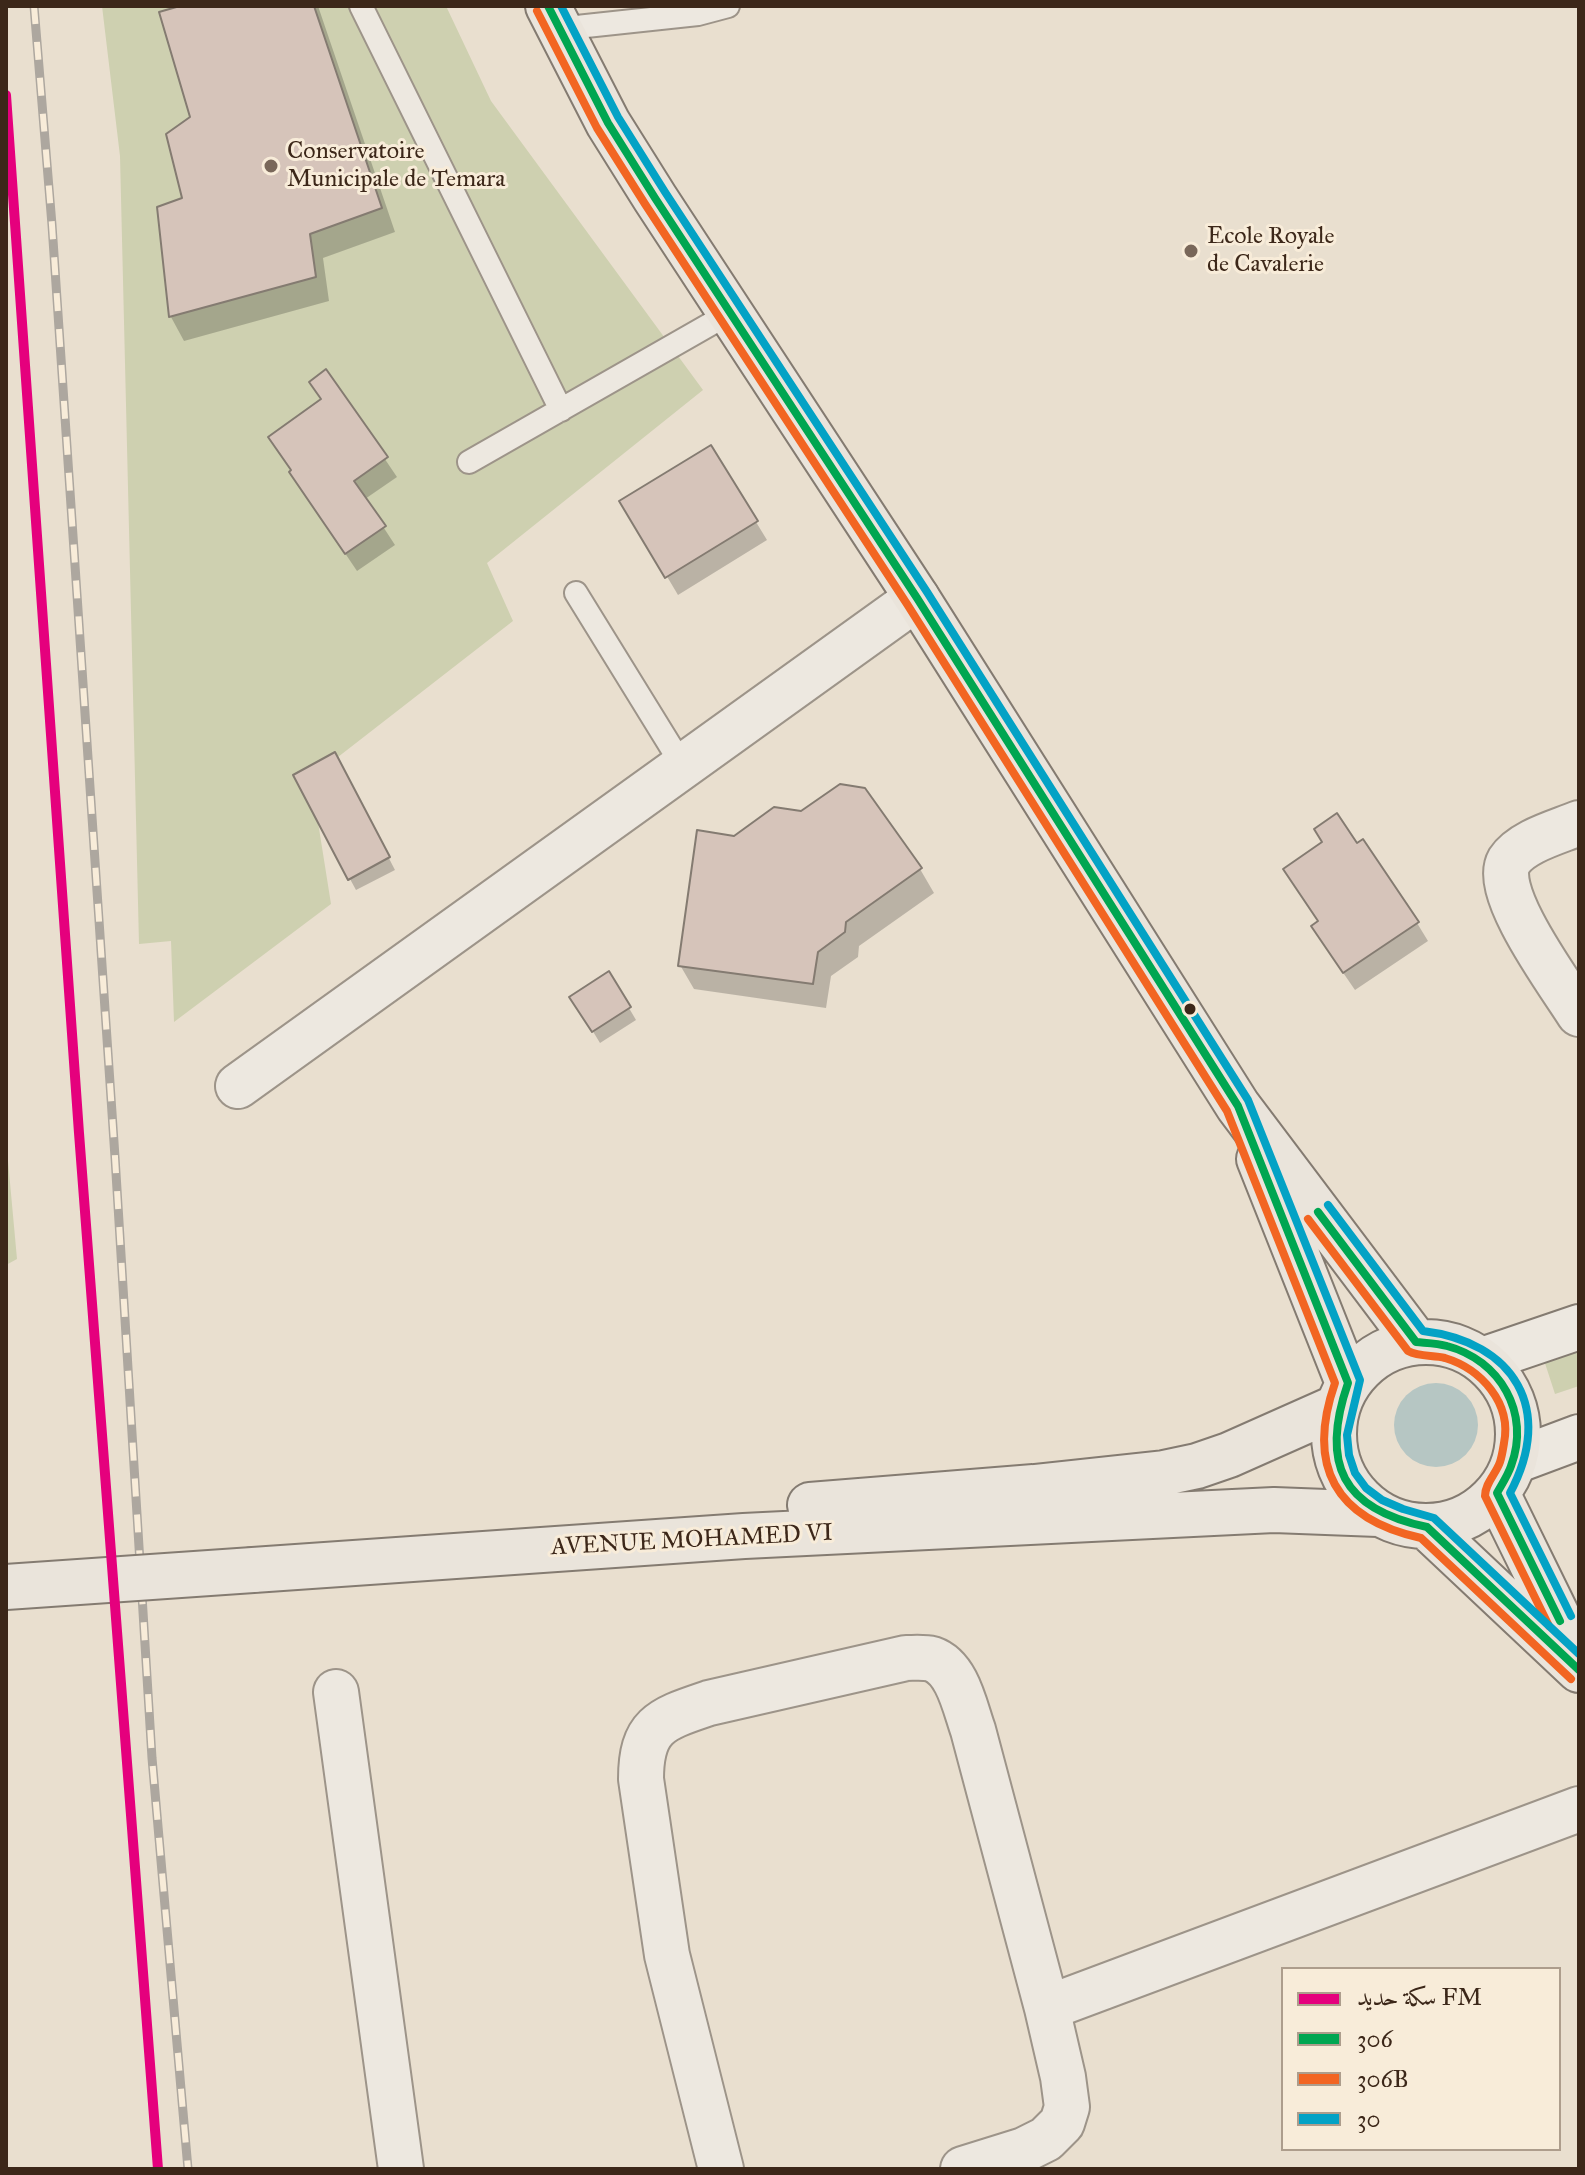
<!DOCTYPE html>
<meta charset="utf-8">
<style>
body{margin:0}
#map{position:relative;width:1585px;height:2175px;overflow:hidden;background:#e9dfcf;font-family:"IM FELL Great Primer",Amiri,serif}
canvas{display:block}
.frame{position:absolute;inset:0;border:8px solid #3c2719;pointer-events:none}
.legend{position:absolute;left:1281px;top:1967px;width:280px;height:184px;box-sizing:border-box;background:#f8ecd9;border:2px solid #ad9d8c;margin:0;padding:10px 14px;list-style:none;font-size:24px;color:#3c2719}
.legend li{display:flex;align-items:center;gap:16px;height:40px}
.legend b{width:40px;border:2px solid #ad9d8c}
</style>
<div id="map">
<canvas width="1585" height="2175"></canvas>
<div class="frame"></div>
<ul class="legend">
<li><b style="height:10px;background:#e5007d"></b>سكة حديد FM</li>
<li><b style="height:10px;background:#00a651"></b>306</li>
<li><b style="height:10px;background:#f26522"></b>306B</li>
<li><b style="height:10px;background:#03a2c5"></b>30</li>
</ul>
</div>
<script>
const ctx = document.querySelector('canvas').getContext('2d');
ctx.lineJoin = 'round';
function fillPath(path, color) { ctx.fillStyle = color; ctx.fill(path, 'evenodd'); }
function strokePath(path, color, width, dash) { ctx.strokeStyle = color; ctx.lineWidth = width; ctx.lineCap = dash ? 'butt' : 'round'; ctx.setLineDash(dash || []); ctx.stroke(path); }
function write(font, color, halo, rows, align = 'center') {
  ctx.font = font + ' "IM FELL Great Primer",serif'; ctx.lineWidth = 6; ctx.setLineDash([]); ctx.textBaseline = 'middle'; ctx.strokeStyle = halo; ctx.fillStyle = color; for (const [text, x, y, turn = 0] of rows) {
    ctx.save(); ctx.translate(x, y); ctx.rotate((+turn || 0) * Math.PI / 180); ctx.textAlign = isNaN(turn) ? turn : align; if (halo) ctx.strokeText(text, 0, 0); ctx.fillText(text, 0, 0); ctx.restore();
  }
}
const green = new Path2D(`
 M102 6H446L491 101 703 390 487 563 513 621 311 778 331 904 174 1022 171 941 139 944 120 156Z
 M6 1139 17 1259 6 1265Z
 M1579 1341V1386L1555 1394 1542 1354Z`);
const water = new Path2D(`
 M1394 1425a42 42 0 1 1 84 0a42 42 0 1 1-84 0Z`);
const shadow = new Path2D(`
 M187 6H318L395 232 323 258 329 301 184 341 171 317 159 208 185 199 192 118Z
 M326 372 397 477 365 499 395 545 357 571 291 473 323 400Z
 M622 501 756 522 767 540 678 595Z
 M341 766 395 870 356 890 350 879Z
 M1357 846 1417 923 1428 941 1355 990 1324 945 1320 923Z
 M920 869 934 893 859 946 858 957 831 976 826 1008 694 989 680 965Z
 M609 974 636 1020 600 1043 572 997Z`);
const building = new Path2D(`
 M180 6H314L382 208 310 234 316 277 169 317 157 207 182 198 166 134 190 117 159 12Z
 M326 369 388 457 354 481 386 526 345 554 289 472 291 470 268 437 321 399 309 382Z
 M711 445 758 521 665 578 619 501Z
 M335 752 390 857 348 880 293 775Z
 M840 784 865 788 922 868 846 922 845 932 818 952 813 984 678 966 697 830 734 836 774 807 801 811Z
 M1337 813 1357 843 1363 839 1419 922 1343 973 1311 926 1318 921 1283 869 1322 842 1314 829Z
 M609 971 631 1007 592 1032 569 997Z`);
const service = new Path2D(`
 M361 6 561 410
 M558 29 698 14 728 6
 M469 462 730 313
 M576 593 684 768`);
const minor = new Path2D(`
 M1579 823C1558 832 1522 841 1509 861 1491 892 1561 985 1579 1014
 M238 1086 917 598
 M336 1692 401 2169
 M1047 2008 1579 1809
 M721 2169 667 1955 641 1779C641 1724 662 1719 709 1703L906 1658C914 1658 924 1657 932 1659 958 1668 965 1708 973 1730L1047 2008 1063 2077 1067 2107 1062 2123 1046 2139 1024 2150 963 2169`);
const secondary = new Path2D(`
 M1482 1360 1579 1327
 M1515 1461 1579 1437`);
const primary = new Path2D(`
 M548 6 608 123 655 198 917 598 1238 1106 1416 1342
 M1259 1159 1348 1383
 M1334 1434a92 92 0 1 1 184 0a92 92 0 1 1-184 0Z
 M1497 1493 1576 1654
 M810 1505 1034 1487 1164 1473 1197 1466 1229 1455 1337 1407
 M1427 1527 1579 1670
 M253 1570 744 1536 1274 1510 1378 1514`);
const rail = new Path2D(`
 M34 6 52 225 115 1157 152 1758 188 2169`);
const primaryBridge = new Path2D(`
 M6 1587 253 1570`);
const bus1 = new Path2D(`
 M548 6 608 123 655 198 917 598 1238 1106 1348 1383C1320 1464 1342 1509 1427 1527L1579 1670
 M1318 1212 1416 1342C1426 1343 1437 1343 1447 1346 1500 1360 1531 1413 1511 1466 1508 1475 1502 1484 1497 1493L1560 1621`);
const bus2 = new Path2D(`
 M537 11 597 128 645 204 907 604 1227 1111 1335 1383C1306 1466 1335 1519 1421 1538L1571 1679
 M1308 1219 1408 1351C1419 1357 1433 1355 1445 1358 1481 1369 1512 1403 1504 1443 1503 1449 1502 1456 1500 1462 1496 1474 1485 1483 1485 1496L1549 1626`);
const bus3 = new Path2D(`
 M561 6 618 117 665 192 927 592 1248 1100 1360 1380 1347 1435 1349 1455 1355 1473 1366 1488 1382 1500 1403 1509 1434 1518 1579 1654
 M1328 1205 1423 1331C1514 1342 1555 1409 1510 1493L1571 1616`);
const rail1 = new Path2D(`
 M6 95 79 1133 158 2169`);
const markers = [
 [271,166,8,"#796759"],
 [1191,251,8,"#796759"],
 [1190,1009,7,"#3c2719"]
];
const poiNames = [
 ["Conservatoire",287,152],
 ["Municipale de Temara",287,180],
 ["Ecole Royale",1207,237],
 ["de Cavalerie",1207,265]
];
const streetNames = [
 ["AVENUE MOHAMED VI",692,1541,-3]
];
fillPath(green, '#ced0b0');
fillPath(water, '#b6c6c3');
fillPath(shadow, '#0003');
fillPath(building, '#d6c4ba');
strokePath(building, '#847b71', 2);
strokePath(service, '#9d9489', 26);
strokePath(minor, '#9d9489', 48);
strokePath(secondary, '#847b71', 48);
strokePath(primary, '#847b71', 48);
strokePath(service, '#ede8e0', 22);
strokePath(minor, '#ede8e0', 44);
strokePath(secondary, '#ede8e0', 44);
strokePath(primary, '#eae4db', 44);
strokePath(rail, '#ada79f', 9);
strokePath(rail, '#f8ecd9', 6, [18]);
strokePath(primaryBridge, '#847b71', 48, []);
strokePath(primaryBridge, '#eae4db', 44);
strokePath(bus1, '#00a651', 8);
strokePath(bus2, '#f26522', 8);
strokePath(bus3, '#03a2c5', 8);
strokePath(rail1, '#e5007d', 10);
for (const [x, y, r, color] of markers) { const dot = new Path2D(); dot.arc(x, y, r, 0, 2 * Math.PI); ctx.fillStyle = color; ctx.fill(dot); strokePath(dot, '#f8ecd9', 3); }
write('24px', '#3c2719', '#f8ecd9', poiNames, 'left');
write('24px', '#3c2719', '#f8ecd9', streetNames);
</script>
